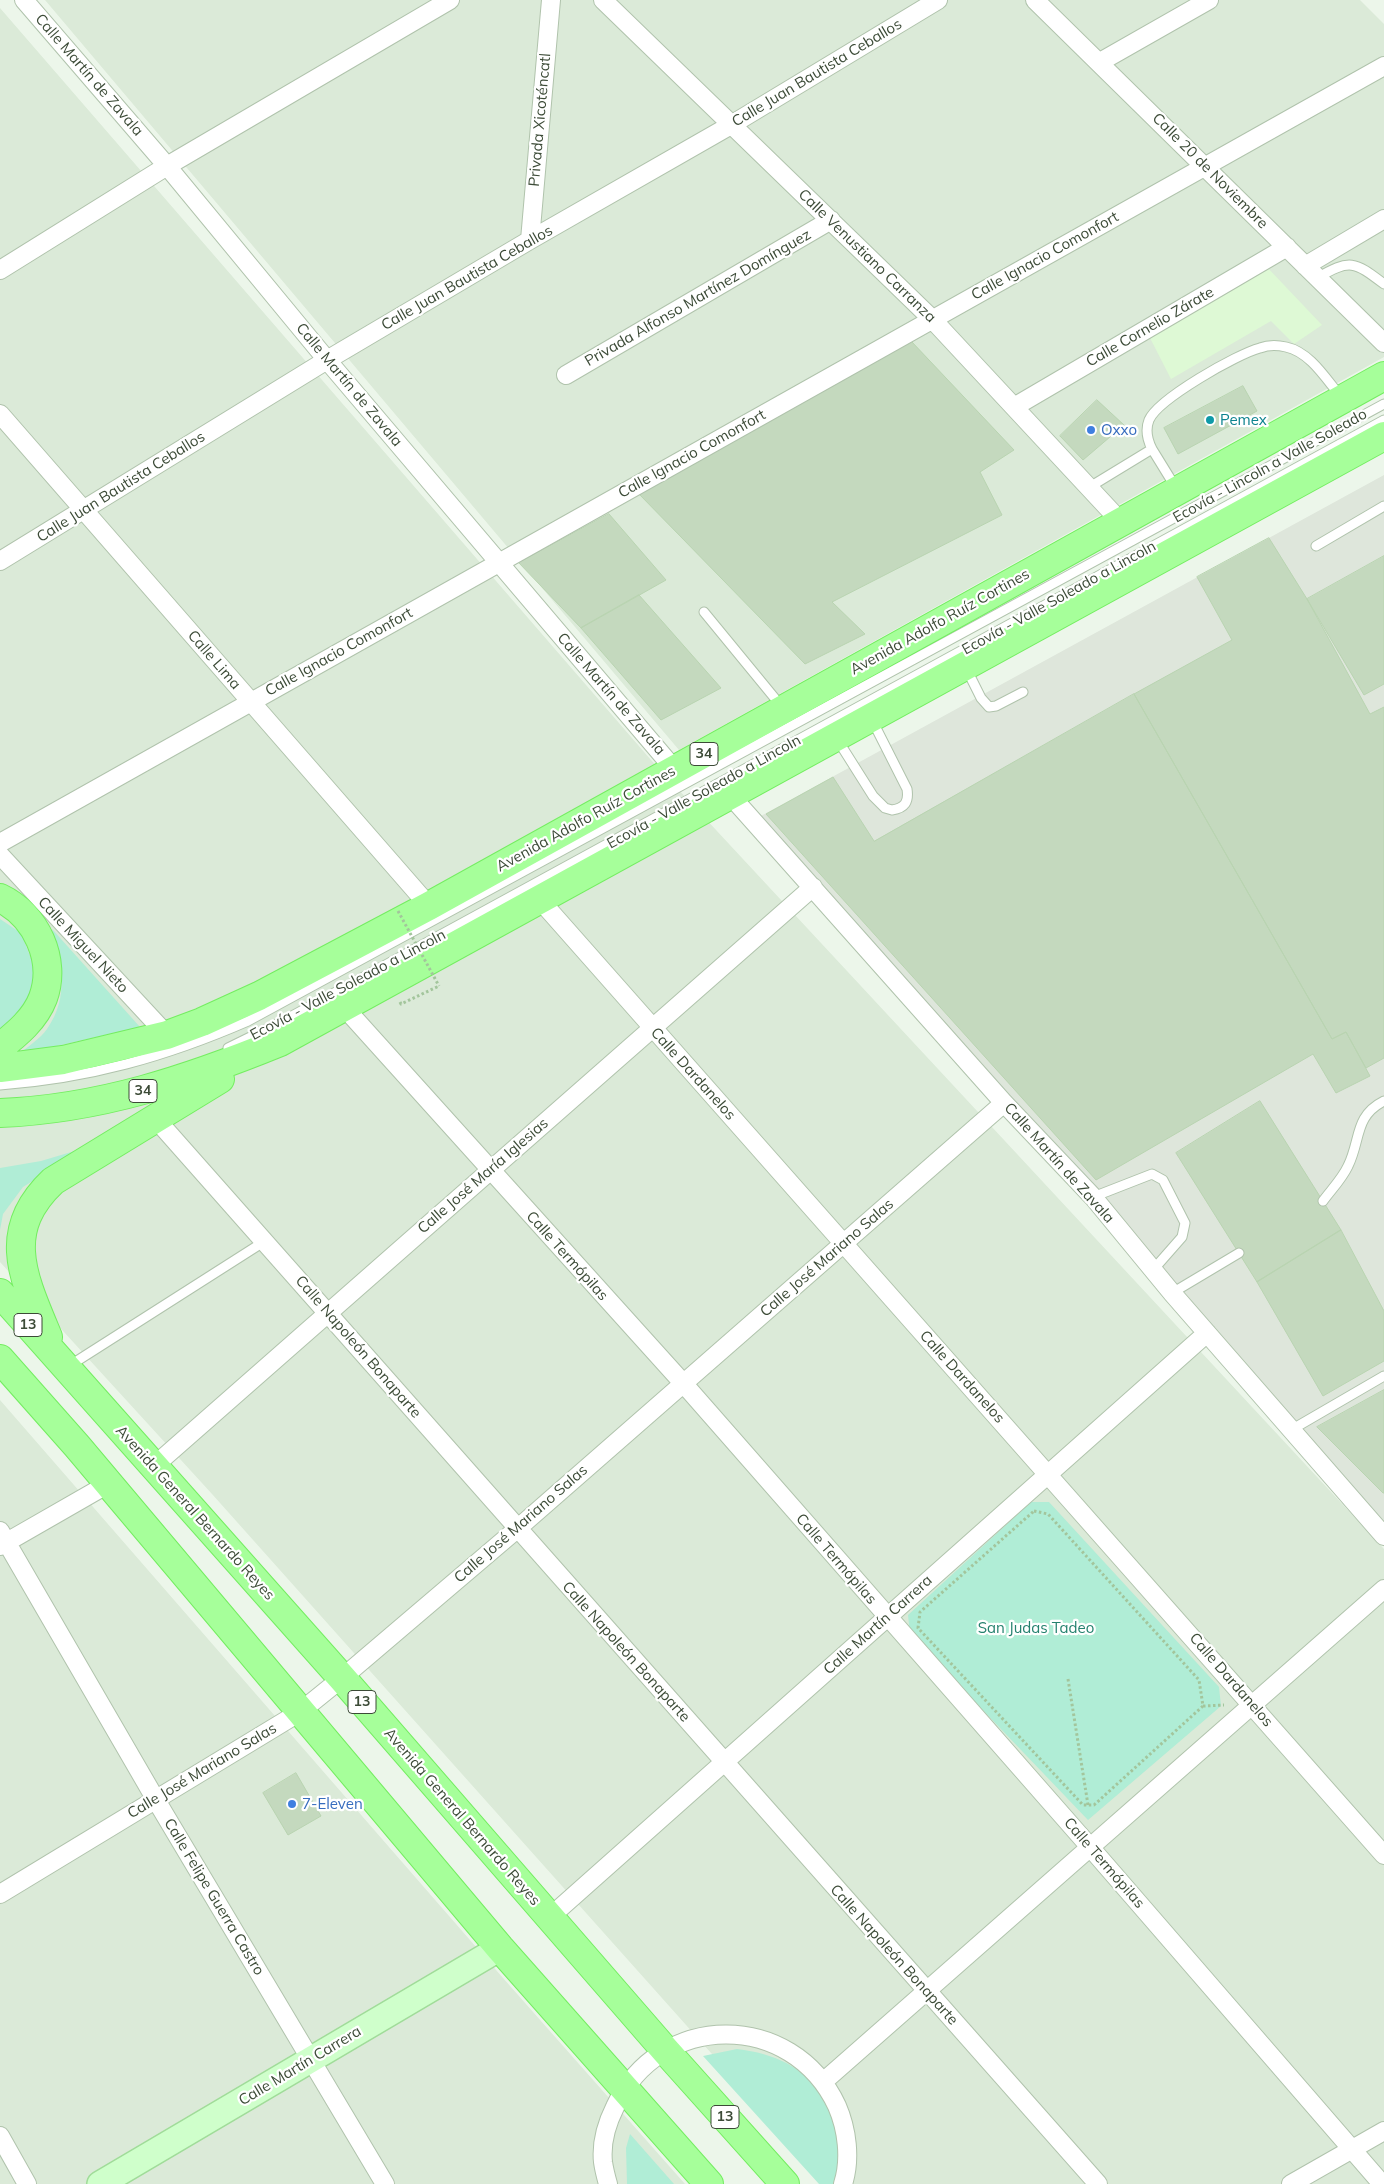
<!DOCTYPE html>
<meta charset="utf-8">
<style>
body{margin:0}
canvas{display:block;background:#ecf6ea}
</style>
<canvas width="1384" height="2184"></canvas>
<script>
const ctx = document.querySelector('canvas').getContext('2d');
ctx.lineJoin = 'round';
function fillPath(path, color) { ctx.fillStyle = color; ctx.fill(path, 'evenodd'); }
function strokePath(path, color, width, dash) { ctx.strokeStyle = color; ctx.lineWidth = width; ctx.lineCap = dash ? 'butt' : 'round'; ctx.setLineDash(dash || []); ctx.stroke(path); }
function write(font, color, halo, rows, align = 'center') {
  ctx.font = font + ' Mulish,sans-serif'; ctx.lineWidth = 4.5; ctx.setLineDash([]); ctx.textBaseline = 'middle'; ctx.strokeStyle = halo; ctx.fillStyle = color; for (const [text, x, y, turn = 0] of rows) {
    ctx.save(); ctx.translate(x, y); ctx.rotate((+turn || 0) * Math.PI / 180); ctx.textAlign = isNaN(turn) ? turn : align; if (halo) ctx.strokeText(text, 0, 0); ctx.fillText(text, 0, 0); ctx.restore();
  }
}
const residential = new Path2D(`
 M45 0H1360L1384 24V357L679 750Z
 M0 8 651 760 1384 1549V2184H828L212 1494 0 1262Z
 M0 1400 503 1978 685 2184H0Z`);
const commercial = new Path2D(`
 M1266 266 1322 325 1294 344 1271 321 1171 379 1149 336Z`);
const industrial = new Path2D(`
 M1384 475V1529L759 817Z`);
const green = new Path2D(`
 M0 919 21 933 34 966 33 998 6 1025 0 1028Z
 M52 929 140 1027 18 1055C27 1047 40 1039 47 1029 70 996 61 965 52 929Z
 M88 1147 23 1187 3 1214 0 1230V1168L41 1161Z
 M1031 1502H1049L1219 1687 1221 1706 1088 1820 910 1634 908 1615Z
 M737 2049C814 2058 849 2109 836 2184H819L703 2056Z
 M630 2134 674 2184H627L626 2148Z`);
const building = new Path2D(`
 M912 342 1014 450 980 472 1002 515 832 602 865 634 805 664 640 495Z
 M1243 386 1257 411 1178 454 1164 428Z
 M1097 400 1124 425 1083 460 1060 436Z
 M609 514 666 580 581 628 519 563Z
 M1269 538 1307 599 1370 714 1384 707V1058L1366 1068 1346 1032 1332 1039 1134 694 1232 640 1197 577Z
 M1384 556V684L1364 695 1307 599Z
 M639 595 721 688 661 720 581 628Z
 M1134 694 1332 1039 1346 1032 1370 1076 1336 1093 1313 1054 1096 1180 766 814 833 777 874 841Z
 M1260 1101 1341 1230 1257 1282 1176 1153Z
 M1341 1230 1384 1311V1361L1323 1396 1257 1282Z
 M1384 1390V1493H1383L1317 1427Z
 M296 1773 321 1816 288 1835 263 1793Z`);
const path = new Path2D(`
 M400 1002 401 1004 439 986
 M1034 1511 1048 1514 1199 1680 1203 1706 1094 1805H1083L918 1628 920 1612Z
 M1068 1679 1088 1805
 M1203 1706 1224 1705`);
const lane = new Path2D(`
 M1317 278C1350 259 1354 261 1384 284
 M1152 449C1147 439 1145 430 1149 420 1158 399 1237 354 1260 348 1268 345 1277 345 1286 347 1310 352 1326 379 1341 397
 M1088 488 1152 449 1176 488
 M1316 546 1384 506
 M704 612 782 707
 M966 668 981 698 989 707 996 706 1023 692
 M837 739 873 796 885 808 892 810C905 808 909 802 907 789L872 720
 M228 1048 281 1022 1384 420
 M0 1085C90 1078 165 1057 248 1021L1384 404
 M1093 1197 1152 1174 1163 1180 1185 1223 1182 1237 1153 1270
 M1323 1201C1331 1190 1342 1179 1348 1166 1361 1140 1354 1116 1384 1101
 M1172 1293 1239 1253
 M69 1366 265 1241
 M1291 1430 1384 1376`);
const street = new Path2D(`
 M24 0 167 166 327 360 675 770
 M603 0 932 319 1121 522
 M1035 0 1384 343
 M1100 62 1209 0
 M530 240 551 0
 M1305 266 1384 219
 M0 270 167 166 450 0
 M566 375 831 220
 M1014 407 1287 247
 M0 414 429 906
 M0 561 327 360 530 240 731 125 938 0
 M730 795 1004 1103 1093 1197 1172 1293 1384 1536
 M0 843 1384 66
 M0 855 167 1035
 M540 900 1384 1855
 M344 1007 683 1383 1090 1847 1382 2184
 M155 1118 1098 2184
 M154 1466 813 887
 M0 1531 156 1800 385 2184
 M0 1546 108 1484
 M0 1894 300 1712 342 1678 517 1529 1004 1103
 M550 1917 1207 1333
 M823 2082 1384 1589
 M0 2136 27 2184
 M608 2184C606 2177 604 2169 603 2162 601 2143 607 2123 615 2107 659 2011 792 2010 837 2106 847 2129 851 2159 843 2184
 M1291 2184 1384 2131`);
const secondary = new Path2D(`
 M100 2184 500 1948`);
const primary = new Path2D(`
 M0 898C36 915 57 960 43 998 35 1019 17 1034 0 1047
 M0 1068 63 1060 167 1035 202 1022 259 996 429 906 1384 376
 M0 1113C100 1109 189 1079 280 1042L1384 436
 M0 1293 342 1678 665 2050 785 2184
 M48 1337C23 1277 0 1231 53 1181L220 1079
 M0 1359 77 1446 500 1948 709 2184`);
const pathBridge = new Path2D(`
 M398 911 439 986`);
const markers = [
 [1210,420,5,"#0f9aa8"],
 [1091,430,5,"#3f7fe0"],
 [292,1804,5,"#3f7fe0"]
];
const shields = [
 [704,754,28],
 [143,1091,28],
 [28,1325,28],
 [362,1702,28],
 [725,2117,28]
];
const shieldNames = [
 ["34",704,754],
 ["34",143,1091],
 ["13",28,1325],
 ["13",362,1702],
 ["13",725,2117]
];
const streetNames = [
 ["Calle Juan Bautista Ceballos",817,73,-31],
 ["Calle Martín de Zavala",89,75,49],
 ["Privada Xicoténcatl",540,120,-85],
 ["Calle 20 de Noviembre",1210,171,45],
 ["Calle Venustiano Carranza",867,256,44],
 ["Calle Ignacio Comonfort",1045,256,-29],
 ["Calle Juan Bautista Ceballos",467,278,-30],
 ["Privada Alfonso Martínez Domínguez",698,298,-30],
 ["Calle Cornelio Zárate",1150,327,-30],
 ["Calle Martín de Zavala",349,385,50],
 ["Calle Ignacio Comonfort",692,454,-29],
 ["Ecovía - Lincoln a Valle Soleado",1270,466,-29],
 ["Calle Juan Bautista Ceballos",121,487,-32],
 ["Ecovía - Valle Soleado a Lincoln",1059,598,-29],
 ["Avenida Adolfo Ruíz Cortines",940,622,-29],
 ["Calle Ignacio Comonfort",339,652,-29],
 ["Calle Lima",214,660,49],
 ["Calle Martín de Zavala",611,694,49],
 ["Ecovía - Valle Soleado a Lincoln",704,792,-29],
 ["Avenida Adolfo Ruíz Cortines",586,819,-29],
 ["Calle Miguel Nieto",83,945,47],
 ["Ecovía - Valle Soleado a Lincoln",348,985,-28],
 ["Calle Dardanelos",693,1074,48],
 ["Calle Martín de Zavala",1059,1163,48],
 ["Calle José María Iglesias",483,1176,-41],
 ["Calle Termópilas",567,1256,48],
 ["Calle José Mariano Salas",827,1258,-41],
 ["Calle Napoleón Bonaparte",358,1347,49],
 ["Calle Dardanelos",962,1377,48],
 ["Avenida General Bernardo Reyes",195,1513,48],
 ["Calle José Mariano Salas",521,1524,-41],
 ["Calle Termópilas",836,1559,49],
 ["Calle Martín Carrera",878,1625,-42],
 ["Calle Napoleón Bonaparte",626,1652,48],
 ["Calle Dardanelos",1231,1680,49],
 ["Calle José Mariano Salas",202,1771,-31],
 ["Avenida General Bernardo Reyes",462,1817,49],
 ["Calle Termópilas",1104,1863,49],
 ["Calle Felipe Guerra Castro",214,1897,59],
 ["Calle Napoleón Bonaparte",894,1955,48],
 ["Calle Martín Carrera",300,2066,-31]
];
const cultureNames = [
 ["Pemex",1220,420]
];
const shopNames = [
 ["Oxxo",1101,430],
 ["7-Eleven",302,1804]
];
const parkNames = [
 ["San Judas Tadeo",1036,1628]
];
fillPath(residential, '#dbead8');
fillPath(commercial, '#def9d5');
fillPath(industrial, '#dee6db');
fillPath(green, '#b0edd6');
fillPath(building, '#c4d9be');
strokePath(building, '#b9d4b1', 1);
strokePath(lane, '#b0c3ac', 11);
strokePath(street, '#b0c3ac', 20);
strokePath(secondary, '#a0dc99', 28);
strokePath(primary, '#74ed61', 30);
strokePath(path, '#a3c59c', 3, [2.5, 2.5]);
strokePath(lane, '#fff', 9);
strokePath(street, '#fff', 18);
strokePath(secondary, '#cfffcb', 25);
strokePath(primary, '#a6ff9a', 28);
strokePath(pathBridge, '#a3c59c', 3, [2.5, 2.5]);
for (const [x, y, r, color] of markers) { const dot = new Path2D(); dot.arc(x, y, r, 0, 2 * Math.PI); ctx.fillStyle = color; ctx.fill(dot); strokePath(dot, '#fff', 2); }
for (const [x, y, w] of shields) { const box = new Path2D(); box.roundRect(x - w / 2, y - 11.5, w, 23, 4); ctx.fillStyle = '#fff'; ctx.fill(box); strokePath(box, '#3c4b37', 1); }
write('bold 14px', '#3c4b37', null, shieldNames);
write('15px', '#3c4b37', '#fff', streetNames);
write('15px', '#0d838f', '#fff', cultureNames, 'left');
write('15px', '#366cbe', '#fff', shopNames, 'left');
write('15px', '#25826f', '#fff', parkNames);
</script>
